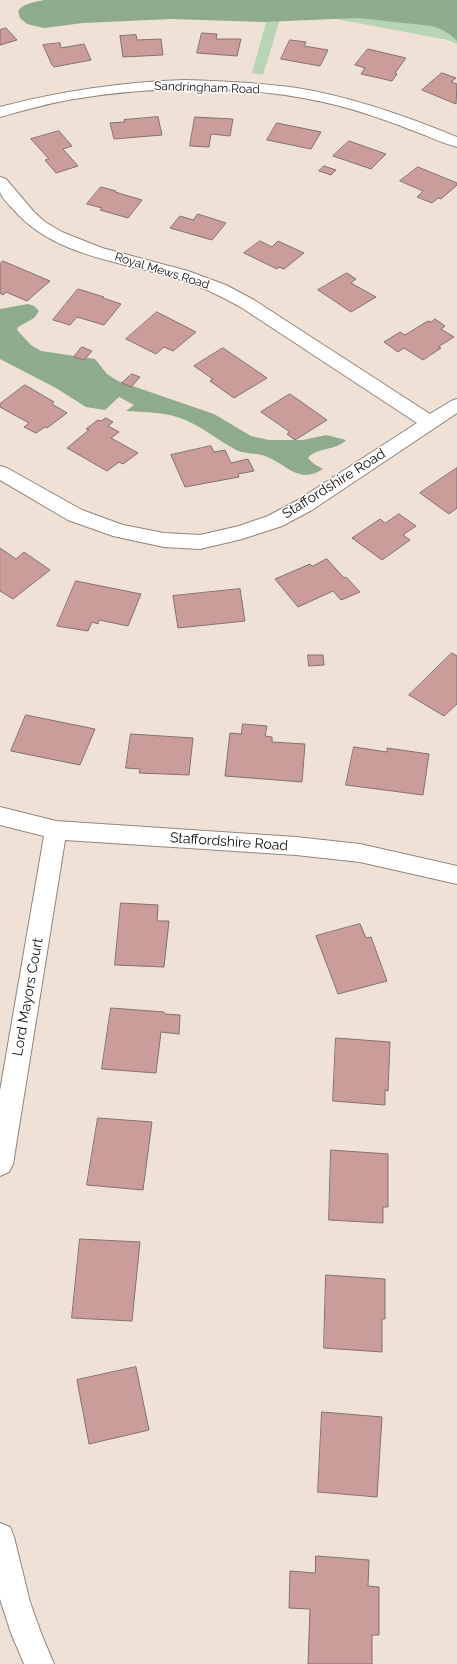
<!DOCTYPE html>
<style>
body{margin:0}
canvas{display:block;background:#efe1d5}
</style>
<canvas width="457" height="1664"></canvas>
<script>
const ctx = document.querySelector('canvas').getContext('2d');
ctx.lineJoin = 'round';
function fillPath(path, color) { ctx.fillStyle = color; ctx.fill(path, 'evenodd'); }
function strokePath(path, color, width, dash) { ctx.strokeStyle = color; ctx.lineWidth = width; ctx.lineCap = dash ? 'butt' : 'round'; ctx.setLineDash(dash || []); ctx.stroke(path); }
function write(font, color, halo, rows, align = 'center') {
  ctx.font = font + ' Raleway,sans-serif'; ctx.lineWidth = 3; ctx.setLineDash([]); ctx.textBaseline = 'middle'; ctx.strokeStyle = halo; ctx.fillStyle = color; for (const [text, x, y, turn = 0] of rows) {
    ctx.save(); ctx.translate(x, y); ctx.rotate((+turn || 0) * Math.PI / 180); ctx.textAlign = isNaN(turn) ? turn : align; if (halo) ctx.strokeText(text, 0, 0); ctx.fillText(text, 0, 0); ctx.restore();
  }
}
const green = new Path2D(`
 M99 0H457V44L448 40 283 9 263 75 252 73 270 8Z`);
const forest = new Path2D(`
 M44 0H457V41C450 33 442 29 432 26L358 18 263 22 172 19 83 23 44 28 27 24 20 18 18 11C23 3 36 2 44 0Z
 M28 304 34 306 39 311 34 318 18 327 17 330 31 345 41 351 95 359 107 374 118 381 214 414 251 436 269 440H303L326 435 346 440C336 451 317 447 308 458L314 464 323 469C298 485 287 464 265 456 256 453 244 454 236 450 216 439 199 424 177 417 161 412 143 412 126 411L134 405 119 397 105 410 86 407 56 388 0 359V309Z`);
const building = new Path2D(`
 M6 28 17 40 0 45V30Z
 M202 33 217 34 216 39H241L237 56 197 53Z
 M136 35 137 40 161 39 163 55 123 57 120 36Z
 M290 40 306 42 304 46 328 50 320 66 281 59Z
 M60 43 61 48 84 44 91 60 54 67 52 65 43 45Z
 M368 49 406 58 395 73 397 74 392 81 361 74 365 68 355 65Z
 M442 73 456 78 451 82 457 84 456 104 422 90Z
 M158 117 162 135 114 139 110 123 125 122 124 120Z
 M195 117 233 119 230 136 211 134 209 147 190 146Z
 M277 123 321 132 311 149 267 140Z
 M59 131 72 146 63 149 78 166 56 173 45 160 49 159 31 139Z
 M349 141 386 154 371 169 333 156Z
 M324 166 336 170 331 175 319 171Z
 M418 167 457 183V185L441 199 438 198 432 203 417 197 423 191 400 181Z
 M101 187 116 191 115 192 142 200 128 218 100 210 102 208 87 204Z
 M198 214 226 223 212 240 170 228 180 216 193 220Z
 M260 241 272 247 278 241 304 253 284 269 279 267 277 269 244 253Z
 M3 261 50 281 27 301 6 292 3 295 0 293V264Z
 M347 273 356 279 351 283 376 297 351 312 318 290Z
 M78 289 104 297 103 298 121 304 104 325 77 317 70 325 53 320Z
 M157 312 196 332 173 351 164 347 156 354 126 339Z
 M435 319 445 326 441 329 454 337 438 347 441 348 423 360 404 348 398 352 384 342 400 332 405 335 428 321 431 322Z
 M82 347 92 351 84 360 74 357Z
 M223 348 267 378 234 398 210 381 213 379 194 366Z
 M132 374 140 377 131 387 122 383Z
 M25 385 54 402 52 404 67 413 47 428 45 427 36 433 24 427 29 423 0 407V404Z
 M290 394 327 420 295 440 287 434 290 432 261 412Z
 M106 418 113 422 108 426 119 432 111 438 138 453 123 464 119 462 107 471 67 448 89 430 86 429 98 420 101 421Z
 M211 446 214 452 225 450 231 463 248 459 254 471 238 474 239 477 185 487 171 455Z
 M457 468V508L449 514 420 493Z
 M399 514 416 526 403 535 410 540 382 560 352 538 380 519 385 523Z
 M0 548 16 559 24 552 50 570 13 599 0 591Z
 M327 559 344 578 346 577 360 592 341 600 333 591 298 607 275 579 310 564 312 566Z
 M76 581 141 594 128 626 99 620 98 624 92 622 88 631 57 626Z
 M240 589 245 621 178 628 173 596Z
 M452 653 457 656V704L444 716 409 695Z
 M308 655H323L324 665 309 666Z
 M26 715 95 729 80 765 11 751Z
 M243 724 267 726 265 736 272 737V742L305 744 302 782 225 776 230 733 241 734Z
 M131 734 193 738 189 775 139 773 140 769 126 768Z
 M354 747 387 752V748L429 754 423 795 346 785Z
 M121 903 158 905 157 921H169L164 967 115 965Z
 M360 924 366 938 371 937 387 981 338 994 316 936Z
 M111 1008 164 1012 165 1014 180 1015 179 1034 161 1032 156 1073 102 1069Z
 M336 1038 390 1042 388 1091 385 1090V1105L333 1101Z
 M98 1118 152 1122 143 1190 87 1185Z
 M331 1150 388 1154V1207H383V1223L329 1220Z
 M80 1239 140 1242 132 1321 72 1318Z
 M326 1275 385 1279V1319H382V1352L324 1348Z
 M136 1367 149 1430 89 1444 77 1380Z
 M322 1412 382 1417 377 1497 318 1492Z
 M316 1556 369 1560 368 1586 379 1587V1635H372V1664H308L310 1609 289 1608 290 1571 315 1573Z`);
const minor = new Path2D(`
 M185 80C223 81 260 83 297 88 352 97 406 116 457 137V147C442 143 428 136 414 131 389 121 363 112 336 105 251 84 160 85 74 99 49 103 25 110 0 117V107C61 91 122 82 185 80Z
 M0 177 6 179 34 212 45 222 62 232 102 248 188 271 226 285 254 300 430 414 451 401 457 399V413L312 510 282 526 242 539 200 549 164 547 113 536 68 520 0 480V466L7 468 82 510 123 525 164 533 200 535 239 526 268 516 298 500 417 423 242 308C221 296 201 286 178 279 122 261 54 257 13 209 9 205 2 198 0 192 0 188 0 182 0 177Z
 M0 807 56 821 296 837 360 844 457 866V884L360 862 296 855 65 840 13 1164 9 1172 0 1176V1091L44 836 0 825Z
 M0 1523 10 1527 14 1537 30 1602 41 1633 54 1664H24L11 1633 0 1599Z`);
const farStreetnames = [
 ["Sandringham Road",207,88,2],
 ["Royal Mews Road",162,271,17]
];
const streetNames = [
 ["Staffordshire Road",334,484,-32],
 ["Staffordshire Road",229,842,4],
 ["Lord Mayors Court",28,997,-80]
];
fillPath(green, '#b7d4b5');
fillPath(forest, '#8eac8d');
fillPath(building, '#ca9d9b');
strokePath(building, '#837170', 1);
strokePath(minor, '#92857a', 2);
fillPath(minor, '#fff');
write('12px', '#130e0a', '#fff', farStreetnames);
write('14px', '#130e0a', '#fff', streetNames);
</script>
